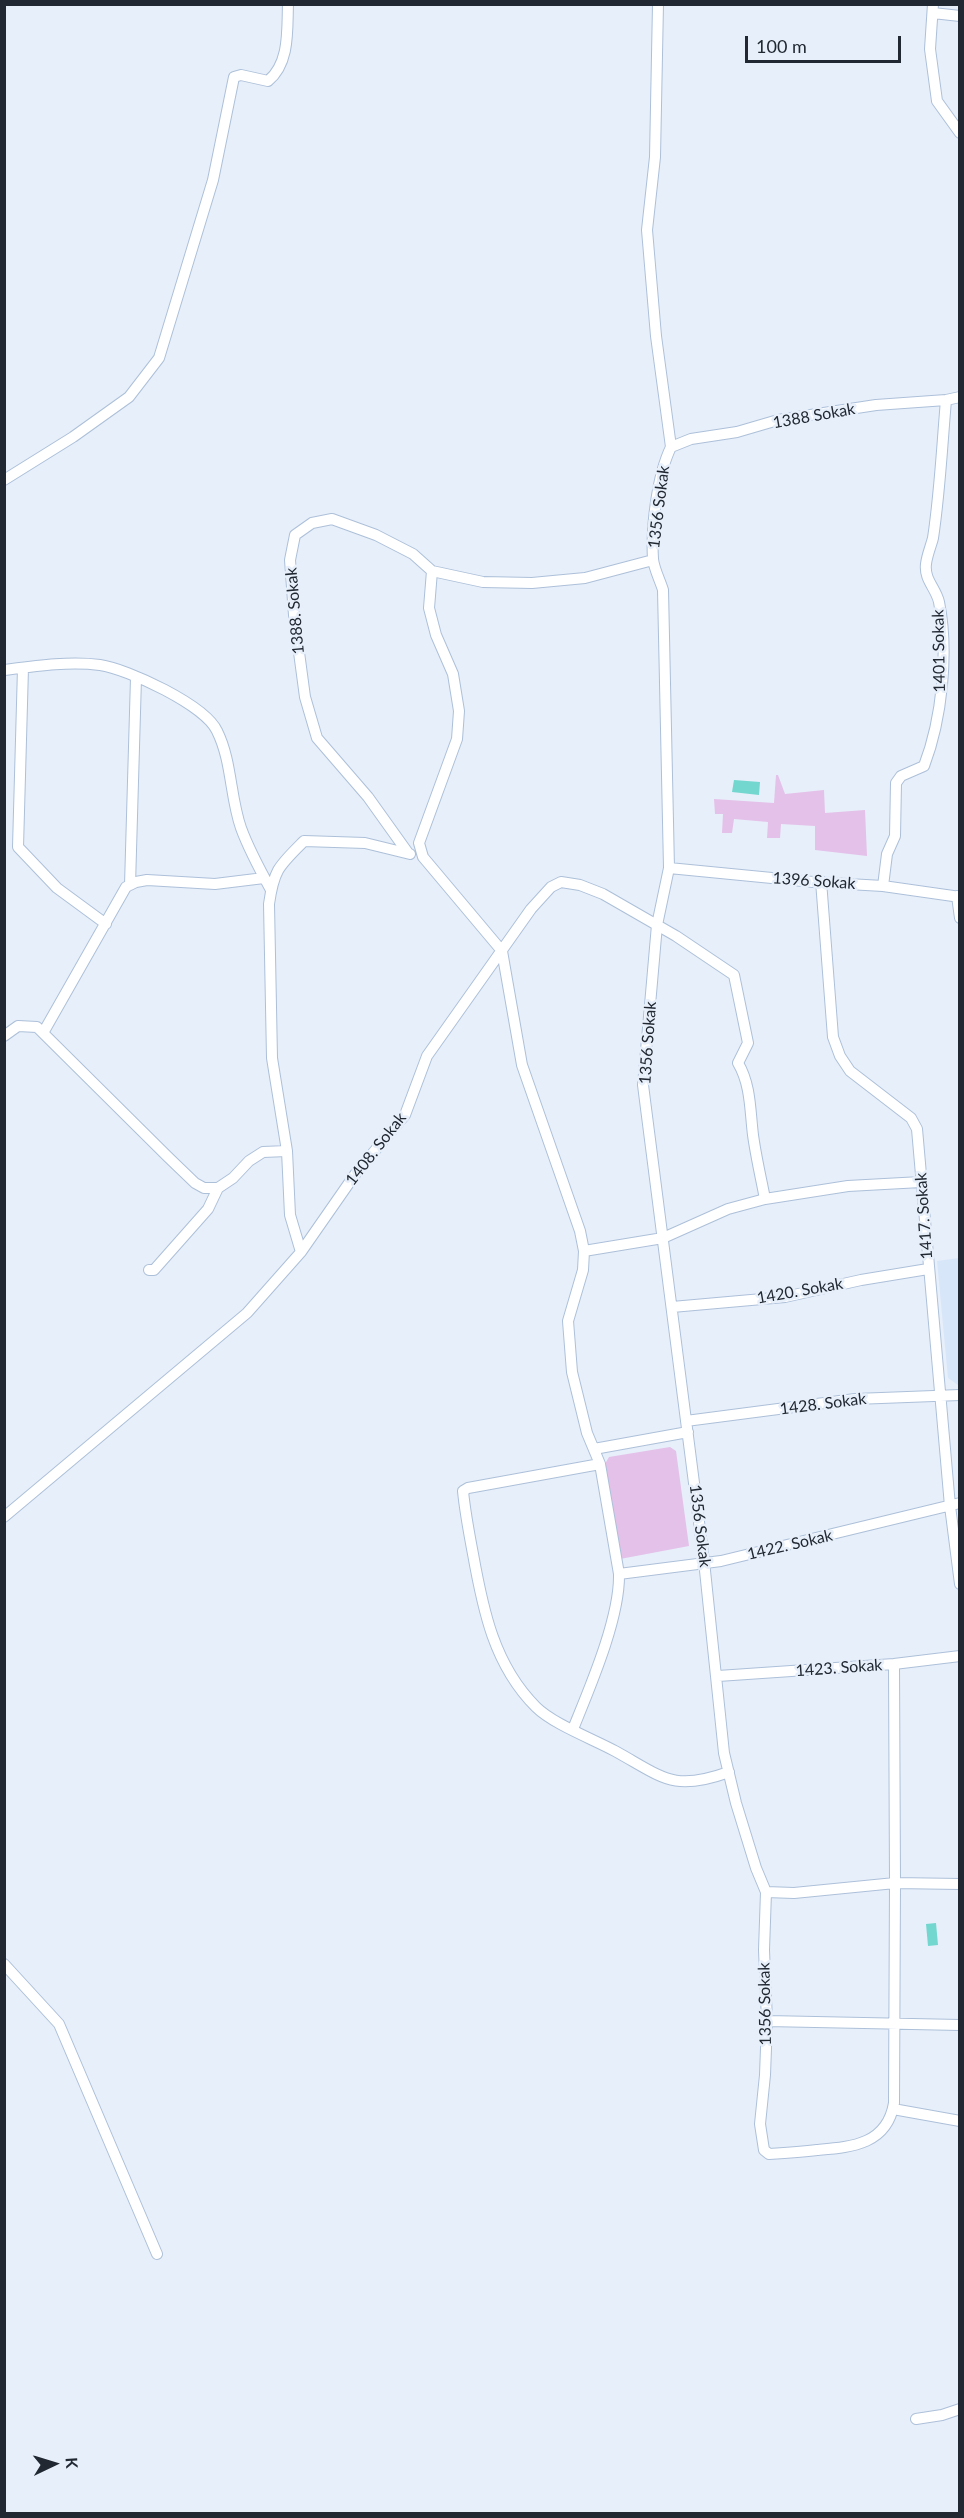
<!DOCTYPE html>
<style>
body{margin:0}
#map{position:relative;width:964px;height:2518px;overflow:hidden;background:#e7effa;font-family:Lato,sans-serif}
canvas{display:block}
.frame{position:absolute;inset:0;border:6px solid #212832;pointer-events:none}
.north{position:absolute;left:24px;top:2434px;width:60px;height:60px;-webkit-text-stroke:4px #e7effa;paint-order:stroke;rotate:86deg;font-size:16px;font-weight:700;line-height:24px;text-align:center;color:#212832}
.north::after{content:'';display:block;margin:auto;width:21px;height:27px;background:#212832;clip-path:polygon(50% 0,100% 100%,50% 72%,0 100%)}
.scale{position:absolute;left:745px;top:36px;width:156px;height:27px;box-sizing:border-box;border:3px solid #212832;border-top:0;padding-left:8px;font-size:18px;line-height:21px;white-space:nowrap;color:#212832;-webkit-text-stroke:4px #e7effa;paint-order:stroke}
</style>
<div id="map">
<canvas width="964" height="2518"></canvas>
<div class="frame"></div>
<div class="north">K</div>
<div class="scale">100 m</div>
</div>
<script>
const ctx = document.querySelector('canvas').getContext('2d');
ctx.lineJoin = 'round';
function fillPath(path, color) { ctx.fillStyle = color; ctx.fill(path, 'evenodd'); }
function strokePath(path, color, width, dash) { ctx.strokeStyle = color; ctx.lineWidth = width; ctx.lineCap = dash ? 'butt' : 'round'; ctx.setLineDash(dash || []); ctx.stroke(path); }
function write(font, color, halo, rows, align = 'center') {
  ctx.font = font + ' Lato,sans-serif'; ctx.lineWidth = 5; ctx.setLineDash([]); ctx.textBaseline = 'middle'; ctx.strokeStyle = halo; ctx.fillStyle = color; for (const [text, x, y, turn = 0] of rows) {
    ctx.save(); ctx.translate(x, y); ctx.rotate((+turn || 0) * Math.PI / 180); ctx.textAlign = isNaN(turn) ? turn : align; if (halo) ctx.strokeText(text, 0, 0); ctx.fillText(text, 0, 0); ctx.restore();
  }
}
const built = new Path2D(`
 M959 1258 960 1385H958L948 1378 937 1261Z`);
const green = new Path2D(`
 M776 775H778L785 794 824 790 825 813 865 810 867 856 815 850V826L781 824 780 838H767L768 822 734 819 732 833H722L723 814H715L714 799 774 803Z
 M670 1447 676 1451 689 1546 620 1559 605 1464 609 1457Z`);
const water = new Path2D(`
 M734 780 760 782 759 795 732 792Z
 M936 1923 938 1945 928 1946 926 1924Z`);
const street = new Path2D(`
 M658 4 655 157 647 230 656 336 671 447C657 476 651 527 653 559 654 569 660 580 663 590L669 868 657 925 643 1085 704 1561 724 1753 736 1803 756 1868 766 1892 764 1950 767 2021 765 2075 760 2124 764 2150 769 2154C785 2153 801 2152 817 2150 851 2147 887 2145 894 2103L895 1883 794 1893 766 1892
 M933 4 930 49 937 101 960 133
 M933 13 960 16
 M671 447 691 439 737 432 778 420 876 405 946 400 960 397
 M4 480 73 437 129 397 159 358 213 180 234 77 241 75 268 81C290 63 287 30 288 4
 M432 571 429 608 436 635 453 674 459 711 457 739 419 843 423 857 502 951 522 1065 580 1231 584 1251 583 1270 568 1321 572 1372 587 1433 600 1464 619 1574C620 1618 590 1687 573 1729
 M23 668 18 847 57 888 106 924
 M4 670C35 666 69 661 100 665 128 669 205 705 217 731 232 761 230 797 241 828 249 850 260 870 271 890
 M408 853 368 797 317 738 305 697 294 615 290 560 295 535 312 523 332 519 376 535 413 554 432 571 483 582 532 583 585 578 653 560
 M669 868 813 882 883 886 960 897
 M821 881 833 1037 840 1056 850 1071 911 1118 917 1129 950 1506 960 1584
 M130 885 136 678
 M883 886 887 854 895 836 896 783 901 776 924 766C942 719 949 652 939 602 936 588 924 580 926 564 927 555 931 546 933 538 940 492 942 446 946 400
 M957 896 960 918
 M43 1033 126 887 136 882 147 880 215 884 264 878
 M4 1036 18 1026 37 1027 168 1157 195 1183 204 1188H218L233 1178 249 1161 263 1152 287 1151
 M584 1251 663 1238 728 1209 765 1199 848 1186 921 1182
 M301 1252 290 1215 287 1151 272 1058 269 904C274 869 279 866 304 841L365 843 410 854
 M149 1270H154L208 1209 218 1188
 M672 1307 785 1297 861 1280 928 1269
 M686 1421 855 1399 960 1395
 M594 1449 688 1432
 M600 1464 468 1488 463 1491C465 1512 469 1533 473 1554 483 1610 494 1665 536 1707 553 1724 593 1739 615 1751 664 1778 673 1792 729 1772
 M4 1517 247 1313 301 1252 356 1173 405 1115 427 1056 531 909 551 887 561 882 580 885 603 894 676 936 734 975 748 1043 738 1063C751 1085 750 1111 753 1135 756 1157 761 1178 765 1199
 M619 1574 721 1561 960 1503
 M894 1664 895 1883 960 1884
 M718 1676 894 1664 960 1656
 M4 1964 59 2024 157 2254
 M767 2021 960 2025
 M893 2109 960 2121
 M916 2419 942 2415 960 2409`);
const streetNames = [
 ["1388 Sokak",814,416,-10],
 ["1356 Sokak",659,507,-83],
 ["1388. Sokak",295,611,-95],
 ["1401 Sokak",939,651,-91],
 ["1396 Sokak",814,881,4],
 ["1356 Sokak",648,1043,-86],
 ["1408. Sokak",376,1149,-52],
 ["1417. Sokak",924,1216,-94],
 ["1420. Sokak",800,1291,-10],
 ["1428. Sokak",823,1404,-7],
 ["1356 Sokak",700,1526,83],
 ["1422. Sokak",790,1545,-13],
 ["1423. Sokak",839,1668,-4],
 ["1356 Sokak",765,2004,-91]
];
fillPath(built, '#d8e6fa');
fillPath(green, '#e4c1e9');
fillPath(water, '#73d7cf');
strokePath(street, '#adc0d9', 12);
strokePath(street, '#fff', 10);
write('16px', '#212832', '#e7effa', streetNames);
</script>
